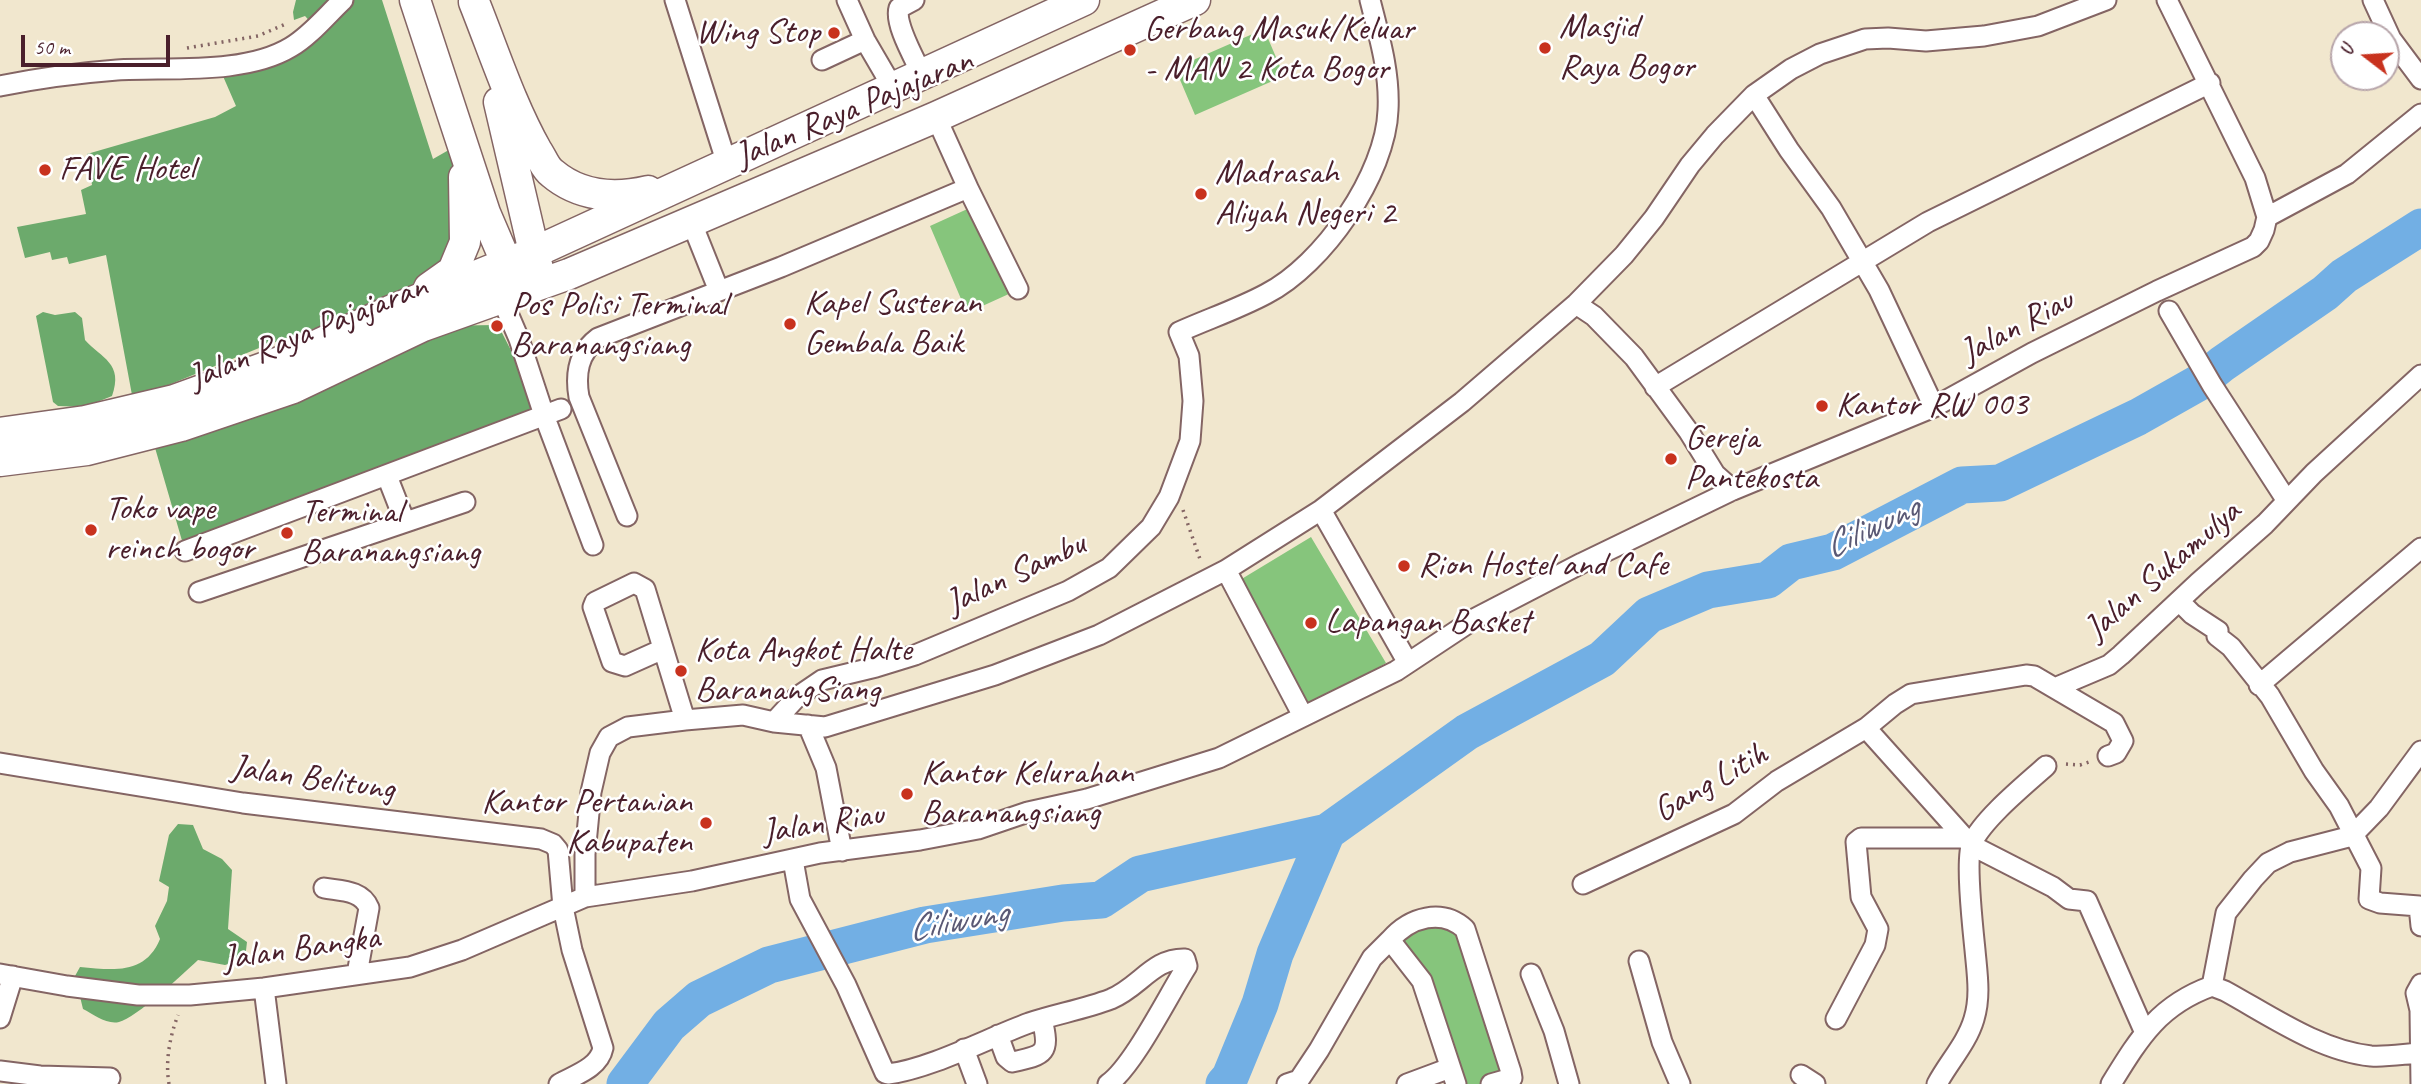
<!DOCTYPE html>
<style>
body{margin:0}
#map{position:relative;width:2421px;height:1084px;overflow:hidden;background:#f1e7ce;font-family:Caveat,sans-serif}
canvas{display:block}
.north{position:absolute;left:2330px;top:21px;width:70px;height:70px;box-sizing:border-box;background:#fff;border:2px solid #b7a5aa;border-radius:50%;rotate:287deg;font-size:19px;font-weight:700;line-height:28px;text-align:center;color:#4a1f2b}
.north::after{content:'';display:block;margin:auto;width:24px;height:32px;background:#c8321e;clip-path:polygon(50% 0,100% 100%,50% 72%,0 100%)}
.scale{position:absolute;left:21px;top:35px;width:149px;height:32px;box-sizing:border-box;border:4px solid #4a1f2b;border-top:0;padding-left:9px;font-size:21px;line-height:24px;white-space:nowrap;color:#4a1f2b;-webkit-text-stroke:5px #fff;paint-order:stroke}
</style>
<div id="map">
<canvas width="2421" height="1084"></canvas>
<div class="north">U</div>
<div class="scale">50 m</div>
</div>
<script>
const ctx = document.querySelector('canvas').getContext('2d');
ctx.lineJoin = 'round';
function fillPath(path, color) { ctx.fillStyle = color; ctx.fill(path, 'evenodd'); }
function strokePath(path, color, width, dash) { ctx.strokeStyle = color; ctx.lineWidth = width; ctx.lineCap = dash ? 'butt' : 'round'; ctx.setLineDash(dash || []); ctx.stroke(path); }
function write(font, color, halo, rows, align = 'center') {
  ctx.font = font + ' Caveat,sans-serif'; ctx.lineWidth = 5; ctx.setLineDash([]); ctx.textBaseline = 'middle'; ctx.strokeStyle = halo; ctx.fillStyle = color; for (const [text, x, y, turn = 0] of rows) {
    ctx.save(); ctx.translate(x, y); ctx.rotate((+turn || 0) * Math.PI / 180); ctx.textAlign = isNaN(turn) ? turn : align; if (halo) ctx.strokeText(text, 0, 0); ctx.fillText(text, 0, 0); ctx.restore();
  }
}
const green = new Path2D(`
 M1264 29 1284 76 1195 115 1175 68Z
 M974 206 1011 293 967 313 930 226Z
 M1311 537 1386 663 1310 709 1235 583Z
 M1455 920 1511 1071 1491 1084H1456L1397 932Z`);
const forest = new Path2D(`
 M296 0H382L433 159 461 143 453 271 333 322 264 346 166 386 132 395 106 255 69 264 67 257 52 260 50 252 25 258 17 227 86 214 81 190 92 185 87 154 215 117 236 106 219 67 227 66 315 27 305 16 294 20 293 12Z
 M43 312 55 315 75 312 82 318 85 340C101 358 124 363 112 396L85 407 58 406 53 402 36 316Z
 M498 325 544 415 185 551 151 434 423 326Z
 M178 824 193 825 203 849 222 859 232 870 228 929 247 942 245 959 225 965 198 960C183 974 136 1018 119 1022 107 1025 93 1014 83 1009L75 976 80 967C114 970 145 975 160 939L155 926 167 901 169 887 159 881 169 835Z`);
const river = new Path2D(`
 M625 1084 669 1025 699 999 769 965 925 925 1063 903 1101 900 1140 874 1327 832 1467 732 1602 659 1649 615 1708 590 1768 580 1791 562 1833 552 1962 485 2000 483 2138 417 2200 382 2222 364 2325 293 2344 276 2421 227
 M1224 1084 1230 1077 1260 1004 1275 954 1327 832`);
const path = new Path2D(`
 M187 48 258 36 288 23
 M1183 510 1201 562
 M2066 764 2080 765 2092 761
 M169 1084C165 1061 170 1036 178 1015`);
const minor = new Path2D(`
 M675 0 727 164
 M847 0 865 40 893 88
 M914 0 899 8C894 24 915 59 922 75
 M2373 0 2391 39 2421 79
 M822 60 865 40
 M0 86C39 78 78 73 117 70 170 67 245 75 291 47 310 36 327 15 343 0
 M1754 95 1789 150 1831 208 1879 290 1934 407
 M936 117 968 188
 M2267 217 2347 174 2421 114
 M691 221 719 291
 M501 297 519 339 544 415 593 545
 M1576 304 1594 316 1634 357 1689 432 1715 474 1733 490
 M2169 311 2212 385 2287 501
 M1655 387 1928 222 2210 83
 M387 476 405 522
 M1321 510 1408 663
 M627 516 579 397C575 374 578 353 598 338L781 267 968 188 1018 289
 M185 551 561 409
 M1226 570 1303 716
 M199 592 465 502
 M2179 601 2192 614 2218 631 2217 636 2231 647 2270 696 2314 771 2339 806 2371 868 2369 899 2380 903 2419 906 2421 926
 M663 649 625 666 612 662 593 607 595 602 634 583 645 589 685 720
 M2259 685 2421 548
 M2057 687 2109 665 2121 655 2198 583 2265 524 2314 473 2421 375
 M774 722 797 697 822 680 876 667 915 655 1068 591 1109 568 1151 527 1169 497 1190 441 1193 401 1189 356 1179 332C1208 319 1238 309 1266 294 1323 265 1386 174 1388 110 1390 72 1379 36 1370 0
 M808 725 826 768 842 851
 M1866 728 1971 845 2053 887 2069 899 2087 901 2145 1033
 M0 763 243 803 541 839 553 844 558 850 563 907 572 950 603 1048C599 1068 575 1075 559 1084
 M793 860 800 899 846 985 885 1073 888 1074C930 1069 988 1038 1029 1023 1056 1014 1085 1009 1111 999 1140 987 1153 958 1185 959L1187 966C1169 994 1133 1067 1108 1084
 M1583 884 1734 814 1777 781 1866 728 1895 704 1911 694 2026 675 2034 676 2114 723 2123 741 2116 753 2108 756
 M324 888C341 891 362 890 369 908L357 974
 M585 897V854L591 792 600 753 609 737 628 727 685 720 743 715 774 722 825 727 995 675 1099 635 1226 570 1321 510 1462 402 1576 304 1624 255 1654 218 1690 165 1715 135 1754 95 1791 69 1820 54 1865 39 1888 38 1926 41 1984 36 2038 26 2106 0
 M1390 940C1410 917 1442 908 1465 929L1511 1072 1512 1078 1491 1084
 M1639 961 1662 1042 1680 1084
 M0 974 67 986 138 995H190L264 988 410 967 462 950 585 897 692 881 820 853 920 840 978 829 1028 812 1087 799 1219 758 1396 671 1476 618 1582 563 1733 490 1934 407 2032 353 2157 291 2253 247 2259 241 2264 230 2267 217 2255 178 2167 0
 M1531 974 1554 1031 1569 1084
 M2212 986 2226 913 2253 879 2268 863 2290 852 2352 836 2379 808 2421 751
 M264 988 276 1084
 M0 1018 13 976
 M1836 1019 1875 945 1878 929 1861 897 1856 842 1861 838H1964
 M998 1035 1006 1057 1012 1062C1046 1055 1050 1053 1042 1019
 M964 1049 977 1084
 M0 1071 40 1076 110 1078
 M1801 1075 1815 1084
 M1287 1084 1299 1080 1319 1050 1372 958 1390 940 1422 981 1456 1084
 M1407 1084 1450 1068
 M1937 1084C1948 1063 1967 1043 1974 1019 1981 996 1977 973 1975 950 1973 930 1965 858 1972 843 1984 818 2025 785 2046 766
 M2111 1084C2140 1037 2159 1005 2212 986L2225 991C2269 1015 2320 1051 2371 1056 2387 1057 2404 1054 2420 1053
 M2421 1084 2420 1010 2416 993 2421 984`);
const highway = new Path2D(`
 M415 0 485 213 515 283
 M474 2C494 52 511 105 537 151 542 158 545 168 552 173 579 196 614 199 648 191
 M499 102 538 269
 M429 288 453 271 465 242 464 177
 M0 433 85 421 174 400 285 360 390 311 535 252 1084 0
 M0 461 87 450 181 426 293 388 423 326 569 274 936 117 1195 0`);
const markers = [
 [834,33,7,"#c8321e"],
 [1545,48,7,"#c8321e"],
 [1130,50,7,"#c8321e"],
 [45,170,7,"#c8321e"],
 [1201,194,7,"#c8321e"],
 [790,324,7,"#c8321e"],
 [497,326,7,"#c8321e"],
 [1822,406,7,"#c8321e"],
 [1671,459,7,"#c8321e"],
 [91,530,7,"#c8321e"],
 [287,533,7,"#c8321e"],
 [1404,566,7,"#c8321e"],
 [1311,623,7,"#c8321e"],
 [681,671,7,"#c8321e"],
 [907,794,7,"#c8321e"],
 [706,823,7,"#c8321e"]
];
const poiNames = [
 ["Masjid",1559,28],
 ["Raya Bogor",1559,68],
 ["Gerbang Masuk/Keluar",1144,30],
 ["- MAN 2 Kota Bogor",1144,70],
 ["Wing Stop",820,33,"right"],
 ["FAVE Hotel",59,170],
 ["Madrasah",1215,174],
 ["Aliyah Negeri 2",1215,214],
 ["Kapel Susteran",804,304],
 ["Gembala Baik",804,344],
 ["Pos Polisi Terminal",511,306],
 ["Baranangsiang",511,346],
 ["Kantor RW 003",1836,406],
 ["Gereja",1685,439],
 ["Pantekosta",1685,479],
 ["Toko vape",105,510],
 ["reinch bogor",105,550],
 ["Terminal",301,513],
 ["Baranangsiang",301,553],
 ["Rion Hostel and Cafe",1418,566],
 ["Lapangan Basket",1325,623],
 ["Kota Angkot Halte",695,651],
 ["BaranangSiang",695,691],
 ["Kantor Kelurahan",921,774],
 ["Baranangsiang",921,814],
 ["Kantor Pertanian",692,803,"right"],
 ["Kabupaten",692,843,"right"]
];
const streetNames = [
 ["Jalan Raya Pajajaran",854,109,-23],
 ["Jalan Riau",2017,327,-28],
 ["Jalan Raya Pajajaran",308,333,-22],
 ["Jalan Sukamulya",2163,571,-41],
 ["Jalan Sambu",1016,574,-25],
 ["Jalan Belitung",313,779,8],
 ["Gang Litih",1711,783,-30],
 ["Jalan Riau",823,824,-9],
 ["Jalan Bangka",301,949,-8]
];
const waterNames = [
 ["Ciliwung",1872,528,-25],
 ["Ciliwung",958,922,-10]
];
fillPath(green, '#86c57c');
fillPath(forest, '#6caa6c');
strokePath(river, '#72afe4', 37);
strokePath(minor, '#846564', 23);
strokePath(highway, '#846564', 33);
strokePath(path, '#846564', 3.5, [2, 5]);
strokePath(minor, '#fff', 19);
strokePath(highway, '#fff', 30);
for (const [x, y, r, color] of markers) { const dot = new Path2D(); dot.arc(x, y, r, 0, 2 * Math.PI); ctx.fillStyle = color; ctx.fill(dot); strokePath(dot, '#fff', 2.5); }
write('35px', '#4a1f2b', '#fff', poiNames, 'left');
write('35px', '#4a1f2b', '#fff', streetNames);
write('italic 37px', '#5a5975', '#fff', waterNames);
</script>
